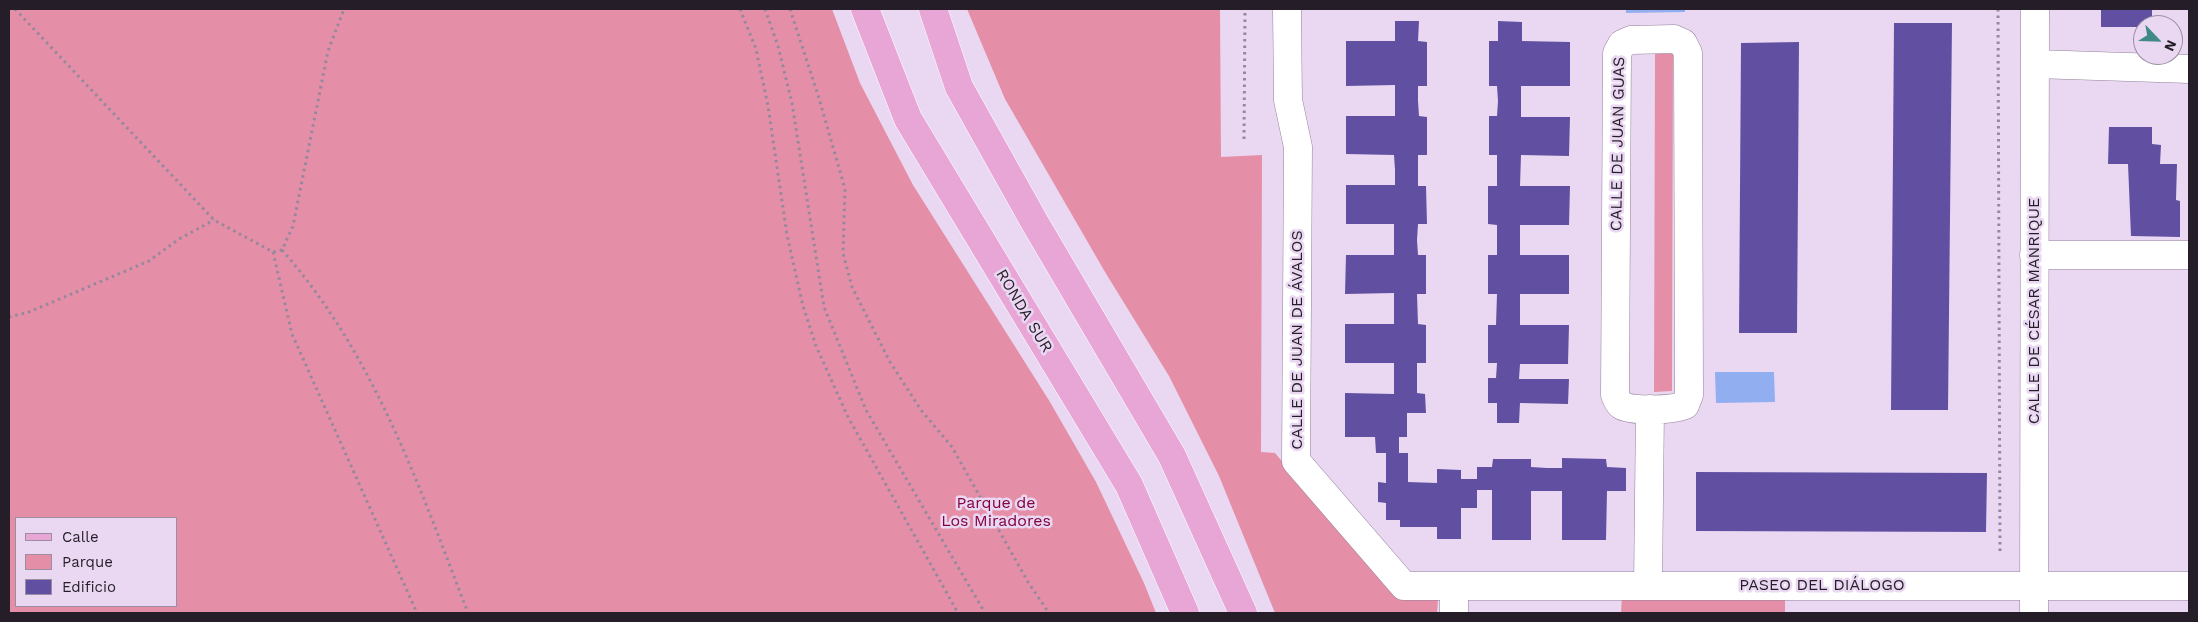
<!DOCTYPE html>
<meta charset="utf-8">
<style>
body{margin:0}
#map{position:relative;width:2198px;height:622px;overflow:hidden;background:#ead8f3;font-family:"Work Sans",sans-serif}
canvas{display:block}
.frame{position:absolute;inset:0;border:10px solid #251e28;pointer-events:none}
.legend{position:absolute;left:15px;top:517px;width:162px;height:90px;box-sizing:border-box;background:#ead8f3;border:1px solid #9b8ea2;margin:0;padding:6px 9px;list-style:none;font-size:15px;color:#251e28}
.legend li{display:flex;align-items:center;gap:10px;height:25px}
.legend b{width:25px;border:1px solid #9b8ea2}
.north{position:absolute;left:2133px;top:15px;width:50px;height:50px;box-sizing:border-box;background:#ead8f3;border:1px solid #9b8ea2;border-radius:50%;rotate:114deg;font-size:14px;font-weight:700;line-height:20px;text-align:center;color:#251e28}
.north::after{content:'';display:block;margin:auto;width:18px;height:22px;background:#418988;clip-path:polygon(50% 0,100% 100%,50% 72%,0 100%)}
</style>
<div id="map">
<canvas width="2198" height="622"></canvas>
<div class="frame"></div>
<ul class="legend">
<li><b style="height:6px;background:#e8a6d7"></b>Calle</li>
<li><b style="height:14px;background:#e48fa7"></b>Parque</li>
<li><b style="height:14px;background:#6150a2"></b>Edificio</li>
</ul>
<div class="north">N</div>
</div>
<script>
const ctx = document.querySelector('canvas').getContext('2d');
ctx.lineJoin = 'round';
function fillPath(path, color) { ctx.fillStyle = color; ctx.fill(path, 'evenodd'); }
function strokePath(path, color, width, dash) { ctx.strokeStyle = color; ctx.lineWidth = width; ctx.lineCap = dash ? 'butt' : 'round'; ctx.setLineDash(dash || []); ctx.stroke(path); }
function write(font, color, halo, rows, align = 'center') {
  ctx.font = font + ' "Work Sans",sans-serif'; ctx.lineWidth = 5; ctx.setLineDash([]); ctx.textBaseline = 'middle'; ctx.strokeStyle = halo; ctx.fillStyle = color; for (const [text, x, y, turn = 0] of rows) {
    ctx.save(); ctx.translate(x, y); ctx.rotate((+turn || 0) * Math.PI / 180); ctx.textAlign = isNaN(turn) ? turn : align; if (halo) ctx.strokeText(text, 0, 0); ctx.fillText(text, 0, 0); ctx.restore();
  }
}
const green = new Path2D(`
 M9 9H832L860 83 913 185 1050 402 1096 482 1144 583 1156 613H9ZM176 518V606H16V518Z
 M967 9H1220L1221 157 1262 155 1261 452 1275 453 1396 597 1438 599 1437 613H1275L1219 476 1169 376 1105 272 1005 99Z
 M1655 53H1673L1672 391 1654 392Z
 M1622 594 1785 595V613H1621Z`);
const water = new Path2D(`
 M1626 9H1685V12L1626 13Z
 M1715 372H1774L1775 402 1716 403Z`);
const building = new Path2D(`
 M2101 9H2152V25H2143V27H2101Z
 M1395 21H1419L1418 41 1427 42V86H1418V101L1419 116 1427 117V155H1418V186H1426L1427 224H1418L1417 240 1418 255H1426V294H1417L1418 324 1426 325V363H1417V393L1425 394 1426 413H1407V437H1399V453H1408V482L1437 483V469L1461 470V479H1477V467H1492L1493 459H1531V467L1547 468H1562V458L1606 459 1607 467 1626 468V491H1607L1606 540H1562V491H1531V540H1492V490H1477V508H1461V539H1437V527H1400V520H1386V503L1378 502V482L1386 483V453H1376L1375 437H1345V393L1394 394V363H1345V324H1394V293L1345 294 1346 255H1394V224H1346V185H1395V170L1394 155 1346 154V116H1395V85L1346 86V41H1395Z
 M1498 21 1522 22V41L1570 42V86H1521V117H1570L1569 156 1521 155 1520 186H1570L1569 225H1520V255H1569V294H1520V325H1569L1568 364H1520L1519 379H1569L1568 404 1520 403 1519 423H1497V403H1488V378H1496L1497 363H1488V325H1496L1497 294H1488V255H1497V225L1488 224V186H1497V155H1489V116H1497L1498 101 1497 86H1489V41H1498Z
 M1894 23H1952L1948 410H1891Z
 M1799 42 1797 333H1739L1741 43Z
 M2109 127H2152V144L2161 145 2160 164H2177L2176 200 2180 201V237L2131 236 2128 164H2108Z
 M1696 472 1987 473 1986 532 1696 531Z`);
const path = new Path2D(`
 M15 9 214 220 273 252 282 250 293 226 328 51 344 9
 M740 9 756 49 768 106 787 235 803 306 816 346 848 417 958 613
 M765 9 778 46 792 103 824 307 866 410 985 613
 M790 9 818 95 845 189 843 253 852 287 890 362 921 410 952 447 1028 582 1049 613
 M1998 9 2000 555
 M1244 139 1245 9
 M282 250C374 354 419 486 468 613
 M273 252 292 334 417 613
 M9 317 29 312 149 261 179 239 214 220`);
const minor = new Path2D(`
 M1287 9 1288 100 1298 147 1296 461 1404 586H2189
 M1674 39 1683 43 1688 53 1689 395 1685 405C1674 410 1631 412 1621 405 1618 403 1617 399 1615 395L1617 53 1622 44 1631 40Z
 M2035 64 2189 69
 M2034 255H2189
 M1648 586 1650 409
 M1454 613V586
 M2034 613 2035 9`);
const major = new Path2D(`
 M865 9 908 119 1129 485 1185 613
 M933 9 959 87 1035 223 1172 456 1243 613`);
const streetNames = [
 ["CALLE DE JUAN GUAS",1618,144,-89],
 ["RONDA SUR",1024,311,59],
 ["CALLE DE CÉSAR MANRIQUE",2034,311,-90],
 ["CALLE DE JUAN DE ÁVALOS",1297,340,-90],
 ["PASEO DEL DIÁLOGO",1822,585]
];
const parkNames = [
 ["Parque de",996,503],
 ["Los Miradores",996,521]
];
fillPath(green, '#e48fa7');
fillPath(water, '#91aef1');
fillPath(building, '#6150a2');
strokePath(minor, '#92819a', 29);
strokePath(major, '#fff', 29);
strokePath(path, '#96889c', 3, [2.5, 4]);
strokePath(minor, '#fff', 28);
strokePath(major, '#e8a6d7', 28);
write('16px', '#251e28', '#ead8f3', streetNames);
write('16px', '#83033f', '#ead8f3', parkNames);
</script>
